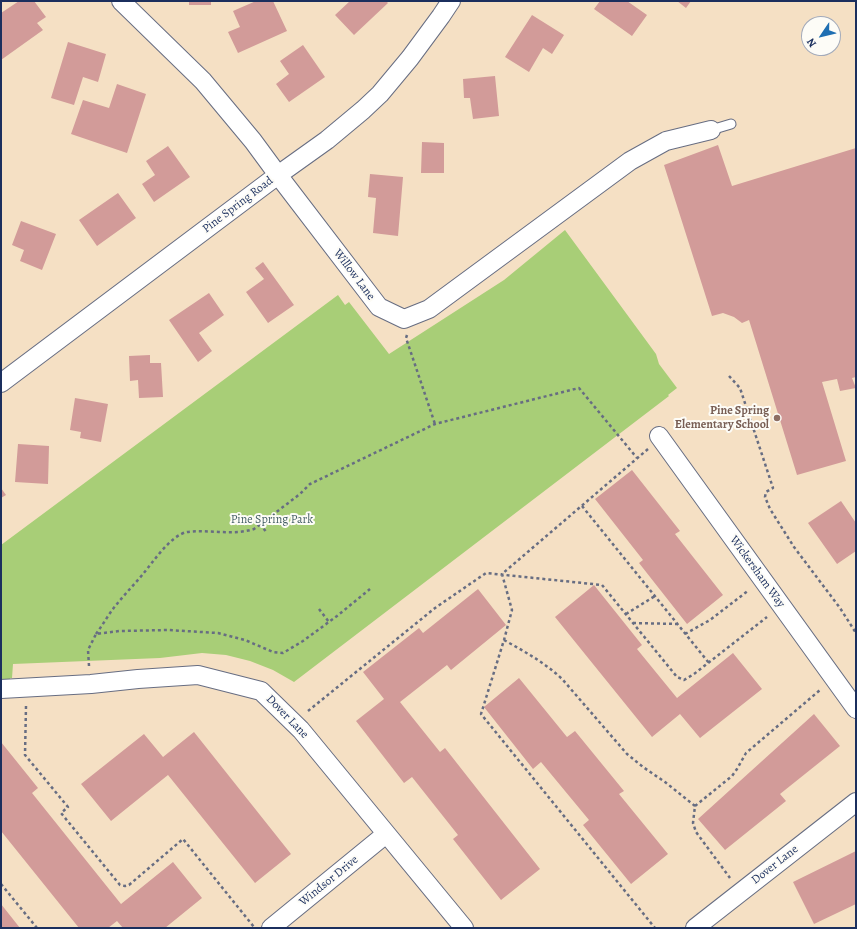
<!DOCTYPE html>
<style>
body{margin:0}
#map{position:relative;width:857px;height:929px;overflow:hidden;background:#f5e0c4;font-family:Alegreya,serif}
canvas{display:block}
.frame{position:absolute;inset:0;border:2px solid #1b2f5e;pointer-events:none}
.north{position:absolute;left:801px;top:16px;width:40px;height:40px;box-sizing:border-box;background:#fdfcf7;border:1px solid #a3aaba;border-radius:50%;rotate:235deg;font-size:11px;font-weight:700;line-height:16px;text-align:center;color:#1b2f5e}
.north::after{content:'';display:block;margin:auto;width:14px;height:18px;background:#1f6fb2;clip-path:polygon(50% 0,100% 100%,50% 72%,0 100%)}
</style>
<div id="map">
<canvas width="857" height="929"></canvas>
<div class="frame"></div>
<div class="north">N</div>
</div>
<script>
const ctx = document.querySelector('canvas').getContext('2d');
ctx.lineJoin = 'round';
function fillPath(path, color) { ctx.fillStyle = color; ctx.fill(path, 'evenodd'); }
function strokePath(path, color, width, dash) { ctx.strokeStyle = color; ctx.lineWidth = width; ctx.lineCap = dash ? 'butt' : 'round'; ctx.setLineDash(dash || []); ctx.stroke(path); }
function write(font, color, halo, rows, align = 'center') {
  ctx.font = font + ' Alegreya,serif'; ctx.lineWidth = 4; ctx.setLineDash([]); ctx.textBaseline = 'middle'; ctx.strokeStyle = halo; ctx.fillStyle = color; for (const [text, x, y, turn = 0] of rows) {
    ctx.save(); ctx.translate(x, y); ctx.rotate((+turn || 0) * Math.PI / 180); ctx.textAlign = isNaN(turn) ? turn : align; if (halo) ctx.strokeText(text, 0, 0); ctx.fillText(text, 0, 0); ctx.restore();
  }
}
const green = new Path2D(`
 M565 230 656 354 659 364 677 388 668 395 669 396 294 682 273 670 250 661 226 655 202 653 160 658 13 664 12 678H10V679H1V545L338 295 345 305 349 302 389 354 504 280Z`);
const building = new Path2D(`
 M19 1H34L46 17 37 23 43 30 1 60V13Z
 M189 1H211V5H189Z
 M256 1H273L287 31 238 53 228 32 240 27 233 11Z
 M350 1H386L388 3 354 35 335 15Z
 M600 1H627L647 15 632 36 594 9Z
 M677 1H691L686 8Z
 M532 15 564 35 552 54 543 48 529 72 505 57Z
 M68 42 106 54 98 82 83 77 74 105 51 98Z
 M303 45 325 77 289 102 276 84 289 74 280 61Z
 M495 76 499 116 473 119 470 98H464L463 79Z
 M117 84 146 94 127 153 71 134 83 100 109 108Z
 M422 142 444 143V173H421Z
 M718 145 732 186 856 148V377L852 378 856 388 840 391 837 379 822 382 846 461 797 475 749 320 742 323 734 317 723 313 712 316 664 165Z
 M168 146 190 177 154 202 142 184 155 175 146 161Z
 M370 174 403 177 398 236 373 233 376 198 368 197Z
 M118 193 136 218 97 246 79 220Z
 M21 221 56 234 42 270 20 261 24 250 12 245Z
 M263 262 294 305 268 323 246 292 264 279 255 268Z
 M209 293 224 315 199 333 212 351 198 362 169 320Z
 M150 355V363H161L163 397 139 398 138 380 130 381 129 356Z
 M75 398 108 404 101 442 80 438 81 432 70 430Z
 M18 444 49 446 48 484 15 482Z
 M632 470 680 531 675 534 723 595 687 624 639 563 643 560 595 499Z
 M1 488 6 495 1 498Z
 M841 501 856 523V551L837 564 808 523Z
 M594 585 642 645 637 649 677 698 733 653 762 689 700 738 680 714 652 737 555 617Z
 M478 589 506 625 451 670 447 665 400 702 440 752 445 748 540 869 501 900 453 839 458 835 412 777 404 783 356 721 384 699 363 672 419 628 423 633Z
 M519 678 567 737 575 731 624 791 619 794 668 854 631 884 583 825 589 820 541 762 533 769 484 707Z
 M814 714 840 746 780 794 786 801 725 850 698 819Z
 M194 732 291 854 255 883 168 775 111 821 81 784 144 734 163 757Z
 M1 742 38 788 32 793 121 904 173 862 202 898 165 928H123L117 921 108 928H79L1 831Z
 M856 851V904L814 924 793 882Z
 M1 904 20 928H1Z`);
const path = new Path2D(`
 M407 335 406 338 435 424
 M729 376 740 388 773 488 766 492 765 497 770 509 794 547 840 608 856 633
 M648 449 502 574 512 610 504 640 481 714 655 928
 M582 506 709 663
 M260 524 267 533
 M319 609 329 622
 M626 614 655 596
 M633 623 678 624
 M96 634C102 626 107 617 113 609 122 597 133 586 143 574 153 562 171 535 187 532 209 529 232 536 254 529L300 494 310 484 435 424 579 388 637 458
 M685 634 710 620 749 590
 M504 640C525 652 546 663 563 680L627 754 643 767 665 782 695 806 693 823 696 832 730 878
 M89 666 88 650 96 634 119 631 168 630 218 633 245 640 273 652 283 653 303 641 337 616 370 589
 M26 706 25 755 68 807 61 813 120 885 125 886 129 885 183 839 254 927
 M308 711 435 608 486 573 602 585 677 677 684 680 694 674 767 617
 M695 806 732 776 737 769 746 753 820 690
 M1 884 37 928`);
const service = new Path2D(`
 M711 130 731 124`);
const minor = new Path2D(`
 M121 1 203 81 253 141 278 175 379 307 404 319 429 309 630 161 666 141 711 130
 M1 383 278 175 327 140 363 110 380 94 410 58 441 16 451 1
 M659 436 856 709
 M1 689 91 684 138 679 198 675 261 691 301 730 464 928
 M271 928 386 834
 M695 928 856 802`);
const markers = [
 [777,418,4,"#8d6e63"]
];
const streetNames = [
 ["Pine Spring Road",238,205,-37],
 ["Willow Lane",354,275,53],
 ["Wickersham Way",757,572,54],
 ["Dover Lane",287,717,46],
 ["Dover Lane",775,865,-38],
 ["Windsor Drive",329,881,-39]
];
const educationNames = [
 ["Pine Spring",769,411],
 ["Elementary School",769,425]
];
const parkNames = [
 ["Pine Spring Park",272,520]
];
fillPath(green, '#a8ce77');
fillPath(building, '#d29b99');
strokePath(service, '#676d82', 11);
strokePath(minor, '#676d82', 20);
strokePath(path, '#676d82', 2.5, [3, 3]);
strokePath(service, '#fff', 9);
strokePath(minor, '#fff', 18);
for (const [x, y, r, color] of markers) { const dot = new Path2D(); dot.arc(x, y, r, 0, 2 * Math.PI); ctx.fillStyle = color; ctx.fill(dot); strokePath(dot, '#fdfcf7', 1.5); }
write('12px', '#1b2f5e', '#fdfcf7', streetNames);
write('bold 12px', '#785e54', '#fdfcf7', educationNames, 'right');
write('12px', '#455f66', '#fdfcf7', parkNames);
</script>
